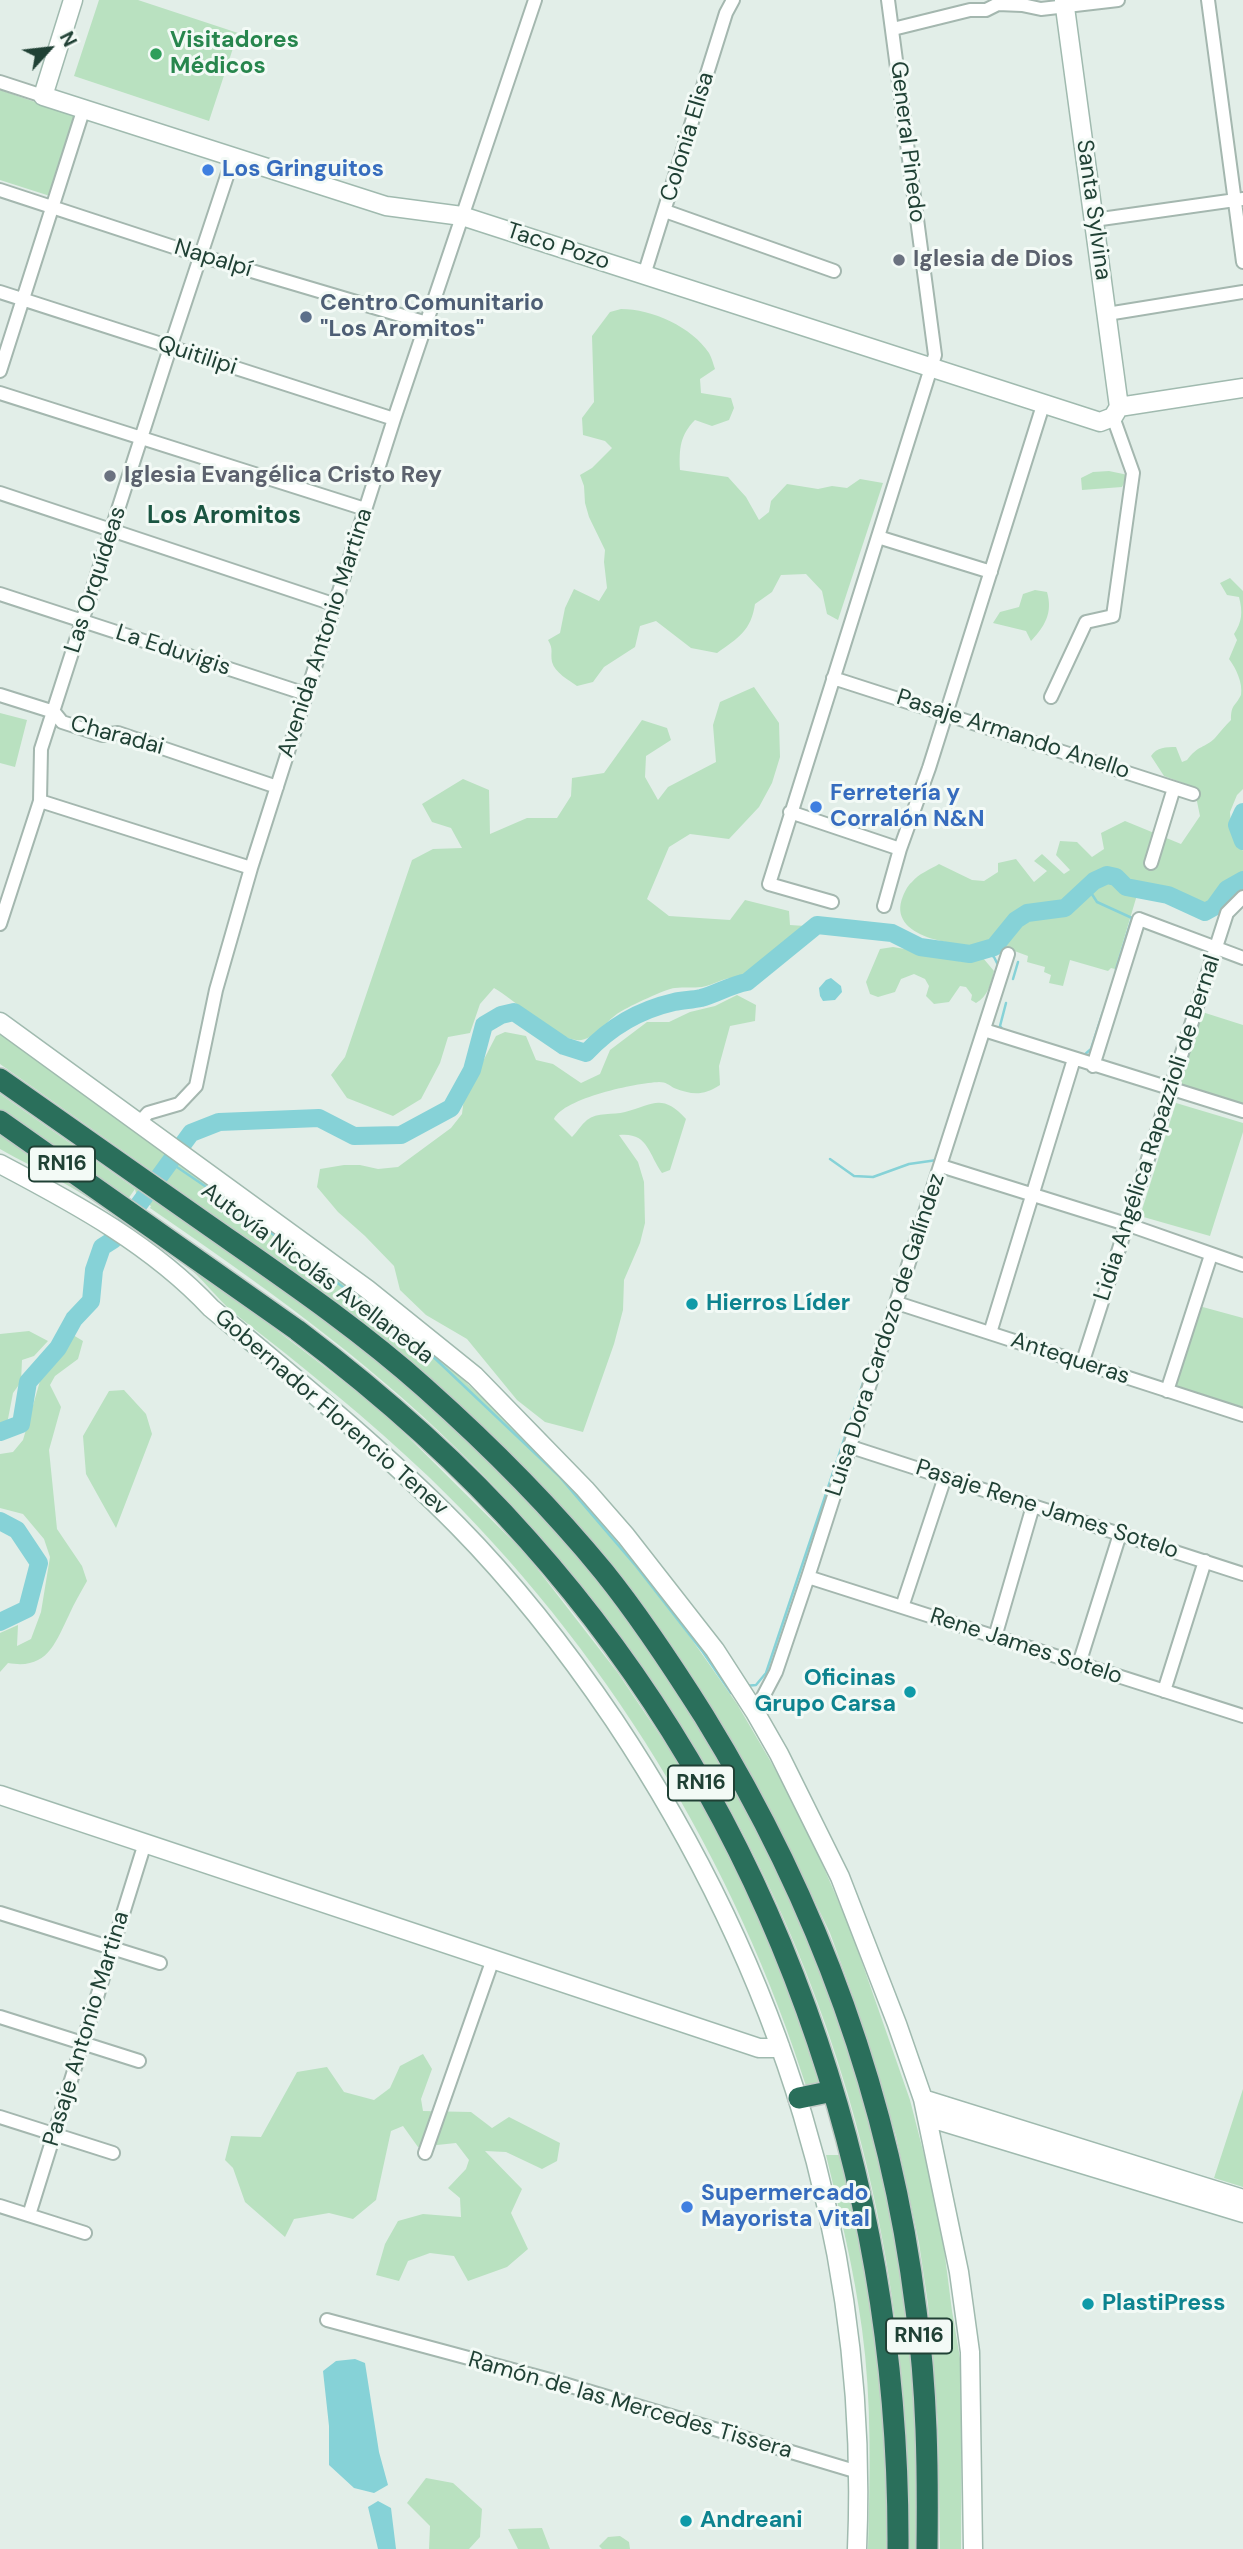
<!DOCTYPE html>
<meta charset="utf-8">
<style>
body{margin:0}
#map{position:relative;width:1243px;height:2549px;overflow:hidden;background:#e2eee8;font-family:"DM Sans",sans-serif}
canvas{display:block}
.north{position:absolute;left:14px;top:14px;width:70px;height:70px;-webkit-text-stroke:5px #f3faf6;paint-order:stroke;rotate:63deg;font-size:19px;font-weight:700;line-height:28px;text-align:center;color:#204135}
.north::after{content:'';display:block;margin:auto;width:24px;height:32px;background:#204135;clip-path:polygon(50% 0,100% 100%,50% 72%,0 100%)}
</style>
<div id="map">
<canvas width="1243" height="2549"></canvas>
<div class="north">N</div>
</div>
<script>
const ctx = document.querySelector('canvas').getContext('2d');
ctx.lineJoin = 'round';
function fillPath(path, color) { ctx.fillStyle = color; ctx.fill(path, 'evenodd'); }
function strokePath(path, color, width, dash) { ctx.strokeStyle = color; ctx.lineWidth = width; ctx.lineCap = dash ? 'butt' : 'round'; ctx.setLineDash(dash || []); ctx.stroke(path); }
function write(font, color, halo, rows, align = 'center') {
  ctx.font = font + ' "DM Sans",sans-serif'; ctx.lineWidth = 6; ctx.setLineDash([]); ctx.textBaseline = 'middle'; ctx.strokeStyle = halo; ctx.fillStyle = color; for (const [text, x, y, turn = 0] of rows) {
    ctx.save(); ctx.translate(x, y); ctx.rotate((+turn || 0) * Math.PI / 180); ctx.textAlign = isNaN(turn) ? turn : align; if (halo) ctx.strokeText(text, 0, 0); ctx.fillText(text, 0, 0); ctx.restore();
  }
}
const green = new Path2D(`
 M99 0H138L238 33 209 121 74 76Z
 M0 90 76 116 50 196 0 180Z
 M621 309C652 309 692 327 709 353 712 358 713 364 715 369L700 379 701 393 731 398 734 408 729 420 712 426 695 420C680 435 679 449 680 470L728 477 746 497 759 520 769 512 771 501 787 484 818 489 832 486 847 488 860 479 883 483 838 620 827 614 822 591 806 574 781 575 772 592 755 604C751 631 738 638 717 653L691 648 656 621 640 626 635 647 604 667 593 682 577 686C569 680 555 673 552 662 550 652 554 650 548 640L560 633 565 608 574 589 599 601 607 588 604 562 605 550 589 517 585 503 584 486 580 475 592 468 612 448 605 441 583 435 582 418 594 402 592 336 610 312Z
 M1109 471 1128 475 1122 487 1082 490 1081 478 1093 472Z
 M1230 578 1243 591V789L1237 795 1230 812 1231 827 1243 851V873L1227 883 1206 910H1200L1183 898 1165 891 1126 884 1118 876 1104 871 1085 883 1071 901 1059 906 1027 911 1009 918 1001 933 986 946C959 946 885 939 903 896 905 891 908 885 912 882 918 874 931 869 939 864L972 880 984 881 998 872V863L1016 859 1034 882 1047 871 1034 861 1042 854 1064 874 1070 870 1056 855 1060 841 1077 842 1092 857 1104 849 1101 833 1125 821 1181 844 1200 816 1194 787 1164 776 1151 756C1157 747 1166 747 1176 747L1182 762 1187 760C1198 745 1205 748 1215 738 1220 732 1225 726 1231 720 1231 704 1235 707 1241 695 1243 683 1236 668 1229 659L1237 640 1234 634C1242 622 1243 612 1239 597L1227 595 1220 583Z
 M1035 590 1047 592C1053 613 1045 626 1031 641L1026 631 993 623 1000 612 1019 607 1023 594Z
 M754 687 779 723 780 757 772 783 759 807 729 839 690 834 669 847 647 899 669 916 730 920 745 900 789 911 790 925 805 926 801 932 738 978C724 976 715 985 702 987 693 988 684 987 675 988 665 989 630 1006 620 1012 606 1020 594 1042 576 1040 553 1037 515 1000 494 988L480 1004 470 1033 448 1037 440 1063 421 1099 393 1116 347 1098 331 1075 345 1057 412 860 433 849 462 848 451 828 432 822 422 804 463 779 489 790 490 834 527 818H557L571 796 572 778 604 773 642 720 667 728 671 740 646 756 645 777 658 800 668 787 716 762 713 725 720 702Z
 M0 713 27 720 15 767 0 763Z
 M1109 877 1137 895 1115 969 1111 968 1108 971 1070 960 1063 986 1049 983 1051 975 1044 972 1045 967 1027 962 1028 956 1001 946 1014 929 1034 916 1067 912Z
 M893 947 923 952 963 962 983 958 994 971C991 984 988 996 976 1003L971 1000 972 995 966 987 960 986 949 1002 934 1004 926 996 929 986 925 979 914 974 901 979 895 992 878 997 870 994 866 982 880 949Z
 M737 995 756 1005 755 1021 730 1026 719 1066 720 1085C703 1096 692 1095 674 1088 669 1085 666 1082 659 1082 636 1083 564 1098 554 1119L572 1137C577 1132 581 1125 587 1120 597 1112 613 1115 625 1112 652 1105 662 1092 686 1119L670 1170 662 1173C648 1153 648 1132 619 1135L638 1162 644 1182 645 1223 640 1243 624 1280 623 1310 614 1344 583 1432 545 1422 517 1400 467 1339 426 1315 400 1290 394 1266 365 1236 338 1212 317 1187 320 1169 344 1165H360L378 1169 398 1167 451 1128 462 1114 464 1098 496 1036 505 1032 526 1036 536 1060 553 1064 581 1083 600 1074 610 1050 647 1022H669L690 1012 715 1006Z
 M1199 1011 1243 1025V1106L1180 1087 1176 1081Z
 M0 1027 168 1149 166 1155 418 1337 563 1474 639 1564 737 1704 771 1762 804 1822 850 1928 910 2100 940 2217 952 2311 962 2370 961 2549H940L938 2425 928 2304 919 2243 896 2136 850 1988 830 1933 783 1835 757 1787 716 1721 563 1510 221 1220 0 1064Z
 M0 1094 133 1187 157 1197 325 1317 464 1433 596 1574 709 1737 802 1912 868 2100 912 2315 923 2549H907C918 2132 755 1739 456 1448 364 1357 256 1281 150 1208L151 1206 137 1197 135 1189 128 1199 0 1110Z
 M1176 1103 1243 1123V1132L1210 1236 1140 1216Z
 M0 1130 139 1225 381 1410 525 1553 618 1673 682 1768 736 1868 793 1998 823 2092H808C736 1861 604 1646 430 1478 368 1419 302 1366 234 1313 216 1298 203 1278 184 1264 146 1235 104 1206 62 1182 42 1170 20 1161 0 1149Z
 M1199 1306 1243 1318V1409L1177 1390 1174 1383Z
 M29 1331 48 1341 34 1356 22 1360 21 1382 13 1393 7 1424 0 1426V1334Z
 M73 1335 83 1341 78 1359 55 1376 50 1385 61 1407 49 1450 57 1529 82 1566 87 1581C81 1592 74 1603 69 1615 55 1644 47 1670 8 1663L0 1672V1633L18 1625 17 1646 31 1639 41 1612 50 1557 44 1539 23 1514 0 1508V1454L13 1452 23 1440 40 1381Z
 M124 1390 146 1414 152 1434 116 1528 86 1474 83 1436 109 1391Z
 M423 2054 432 2069 421 2099 423 2111 471 2112 492 2128 509 2117 560 2143 557 2161 542 2169 506 2152 485 2151 522 2189 511 2213 528 2249 507 2267 468 2281 454 2256 430 2253 408 2261 399 2281 376 2275 385 2244 398 2221 423 2214 461 2217 460 2198 448 2188 466 2169 469 2160 456 2143 418 2147 403 2126 391 2131 376 2200 353 2219 329 2213 294 2219 285 2237 245 2202 233 2168 225 2160 231 2136 261 2137 297 2072 327 2067 344 2092 374 2100 390 2088 400 2066Z
 M1243 2089V2187L1214 2178Z
 M826 2155H839L861 2223 882 2383 886 2483V2549H868C870 2476 872 2402 862 2329 854 2270 840 2213 826 2155Z
 M426 2478 453 2483 482 2509 480 2537 469 2549H429L430 2526 407 2503Z
 M542 2528 550 2549H518L508 2529Z
 M620 2536 629 2542 630 2549H602L599 2546 608 2537Z`);
const water = new Path2D(`
 M831 978 841 986 842 992 835 1000 823 1001 820 996 819 988 826 980Z
 M355 2359 365 2363 379 2452 388 2485 374 2493 354 2488 329 2465V2426L323 2371 336 2361Z
 M378 2501 391 2508 396 2549H378L368 2507Z`);
const stream = new Path2D(`
 M1088 888 1097 902 1132 918 1116 969
 M996 945 1005 951
 M984 950 994 957 999 967
 M1013 979 1018 962
 M1004 1031 1000 1026 1006 1003
 M1083 1056 1091 1049 1103 1012
 M830 1159 854 1176 873 1177 909 1164 937 1160
 M171 1163 246 1214 424 1348 559 1476 636 1566 703 1652 731 1693
 M745 1686 756 1685 766 1673 872 1356`);
const river = new Path2D(`
 M1243 812 1237 825 1243 841
 M0 1432 21 1424 28 1382 58 1348 74 1319 91 1301 94 1270 102 1247 113 1240 191 1133 219 1122 319 1118 354 1136 401 1135 451 1108 472 1070 484 1025 501 1015 514 1012 564 1046 586 1053C610 1027 639 1010 674 1002 683 1000 692 1000 701 998 717 994 730 985 747 982L817 925 892 933 920 947 970 954 994 947 1016 920 1027 913 1065 908 1094 881 1107 875 1116 877 1126 887 1168 895 1205 912 1214 907 1227 889 1243 880
 M0 1521 17 1530 39 1563 27 1609 0 1622`);
const street = new Path2D(`
 M1208 0 1243 262
 M893 29 970 10H986L998 4 1022 5 1041 9 1118 0
 M0 82 43 96
 M0 190 201 256 427 323
 M665 211 834 271
 M1094 220 1243 199
 M644 275 726 13 733 0
 M0 292 394 419
 M1107 314 1243 292
 M0 371 83 111
 M0 393 365 509
 M0 493 336 605
 M878 537 991 572
 M0 594 306 694
 M833 678 1193 794
 M0 695 54 712 62 722 102 735 118 733 277 787
 M1051 697 1086 622 1113 616 1133 473 1113 417
 M40 801 251 868
 M790 812 900 849
 M1151 863 1174 788
 M832 902 769 884 935 355 888 0
 M884 906 900 849 929 768 1044 402
 M0 924 40 801 41 749 170 348 233 158
 M984 1030 1243 1111
 M1093 1066 1139 919 1243 958
 M139 1123 148 1113 179 1104 196 1086 216 990 251 868 394 419 535 0
 M941 1166 1126 1224 1243 1265
 M897 1303 1243 1415
 M990 1333 1074 1059
 M1082 1364 1227 913 1243 897
 M1167 1391 1211 1255
 M851 1447 1243 1574
 M808 1577 1243 1716
 M902 1607 945 1477
 M995 1637 1033 1506
 M1079 1664 1120 1534
 M1164 1691 1205 1561
 M755 1712 776 1672 808 1577 1008 954
 M0 1913 160 1963
 M0 2017 139 2061
 M0 2117 113 2153
 M425 2153 493 1959
 M0 2206 85 2233
 M29 2215 145 1843
 M327 2320 554 2381 858 2472`);
const secondary = new Path2D(`
 M73 0 43 96 386 206 462 216 1100 422 1113 417 1119 407 1064 0
 M1119 407 1243 388
 M0 1022 367 1289 475 1376 585 1489 626 1536 715 1650 755 1712 779 1754 840 1877 897 2024 923 2099 959 2272 970 2352 973 2549
 M0 1164C76 1204 152 1245 211 1308 295 1378 381 1448 458 1526 516 1585 568 1652 614 1720 780 1969 870 2248 857 2549
 M0 1795 759 2048H774L780 2046
 M923 2099 1243 2199
 M927 2117 1243 2213`);
const highway = new Path2D(`
 M0 1079C71 1128 141 1178 211 1227 284 1278 358 1328 425 1388 489 1445 550 1506 604 1572 641 1618 673 1667 704 1716 816 1898 890 2098 916 2310 927 2389 928 2469 927 2549
 M0 1121 297 1330C379 1392 459 1462 528 1540 775 1817 900 2179 898 2549
 M799 2098 833 2091`);
const markers = [
 [156,54,7,"#2e9e5b"],
 [208,170,7,"#3f7fe0"],
 [899,260,7,"#6b7280"],
 [306,317,7,"#5c6f8a"],
 [110,476,7,"#6b7280"],
 [816,807,7,"#3f7fe0"],
 [692,1304,7,"#0f9aa8"],
 [910,1692,7,"#0f9aa8"],
 [687,2207,7,"#3f7fe0"],
 [1088,2304,7,"#0f9aa8"],
 [686,2521,7,"#0f9aa8"]
];
const shields = [
 [62,1164,66],
 [701,1783,66],
 [919,2336,66]
];
const shieldNames = [
 ["RN16",62,1164],
 ["RN16",701,1783],
 ["RN16",919,2336]
];
const leisureNames = [
 ["Visitadores",170,41],
 ["Médicos",170,67]
];
const streetNames = [
 ["Colonia Elisa",688,137,-73],
 ["General Pinedo",907,142,83],
 ["Santa Sylvina",1093,210,82],
 ["Taco Pozo",558,247,18],
 ["Napalpí",213,259,17],
 ["Quitilipi",197,356,18],
 ["Las Orquídeas",96,580,-72],
 ["Avenida Antonio Martina",326,633,-72],
 ["La Eduvigis",173,651,18],
 ["Pasaje Armando Anello",1013,735,18],
 ["Charadai",117,736,15],
 ["Lidia Angélica Rapazzioli de Bernal",1158,1128,-72],
 ["Autovía Nicolás Avellaneda",317,1274,37],
 ["Luisa Dora Cardozo de Galíndez",886,1335,-72],
 ["Antequeras",1070,1359,18],
 ["Gobernador Florencio Tenev",331,1413,41],
 ["Pasaje Rene James Sotelo",1047,1510,18],
 ["Rene James Sotelo",1026,1647,18],
 ["Pasaje Antonio Martina",87,2029,-73],
 ["Ramón de las Mercedes Tissera",630,2406,16]
];
const shopNames = [
 ["Los Gringuitos",222,170],
 ["Ferretería y",830,794],
 ["Corralón N&N",830,820],
 ["Supermercado",701,2194],
 ["Mayorista Vital",701,2220]
];
const worshipNames = [
 ["Iglesia de Dios",913,260],
 ["Iglesia Evangélica Cristo Rey",124,476]
];
const serviceNames = [
 ["Centro Comunitario",320,304],
 ["\"Los Aromitos\"",320,330]
];
const cultureNames = [
 ["Hierros Líder",706,1304],
 ["Oficinas",896,1679,"right"],
 ["Grupo Carsa",896,1705,"right"],
 ["PlastiPress",1102,2304],
 ["Andreani",700,2521]
];
const neighbourhoodNames = [
 ["Los Aromitos",224,517]
];
fillPath(green, '#b9e1c0');
fillPath(water, '#86d2d7');
strokePath(stream, '#86d2d7', 2.5);
strokePath(river, '#86d2d7', 18);
strokePath(street, '#a4b7af', 16);
strokePath(secondary, '#a0baaf', 21);
strokePath(highway, '#c1cac6', 24);
strokePath(street, '#fff', 12);
strokePath(secondary, '#fff', 18);
strokePath(highway, '#2a6f5b', 21);
for (const [x, y, r, color] of markers) { const dot = new Path2D(); dot.arc(x, y, r, 0, 2 * Math.PI); ctx.fillStyle = color; ctx.fill(dot); strokePath(dot, '#f3faf6', 2.5); }
for (const [x, y, w] of shields) { const box = new Path2D(); box.roundRect(x - w / 2, y - 17.5, w, 35, 5); ctx.fillStyle = '#f3faf6'; ctx.fill(box); strokePath(box, '#204135', 2); }
write('bold 21px', '#204135', null, shieldNames);
write('bold 23px', '#27864d', '#f3faf6', leisureNames, 'left');
write('23px', '#204135', '#f3faf6', streetNames);
write('bold 23px', '#366cbe', '#f3faf6', shopNames, 'left');
write('bold 23px', '#5b616d', '#f3faf6', worshipNames, 'left');
write('bold 23px', '#4e5e75', '#f3faf6', serviceNames, 'left');
write('bold 23px', '#0d838f', '#f3faf6', cultureNames, 'left');
write('bold 24px', '#1a5541', '#f3faf6', neighbourhoodNames);
</script>
